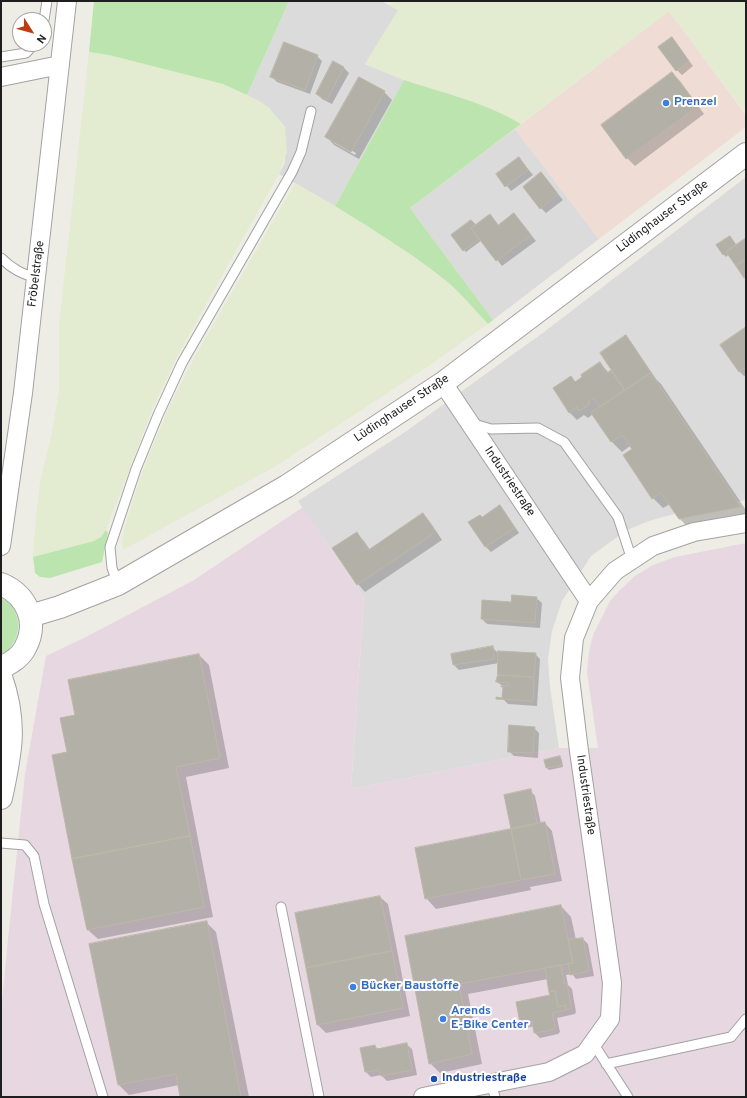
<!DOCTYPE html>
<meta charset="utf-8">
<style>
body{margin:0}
#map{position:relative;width:747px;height:1098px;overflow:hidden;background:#eeede5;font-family:Overpass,sans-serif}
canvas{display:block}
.frame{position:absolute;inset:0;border:2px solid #1e1e1e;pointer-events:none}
.north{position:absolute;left:12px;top:12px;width:40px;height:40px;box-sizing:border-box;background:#fff;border:1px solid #a5a5a5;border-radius:50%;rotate:126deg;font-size:11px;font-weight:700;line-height:16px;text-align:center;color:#1e1e1e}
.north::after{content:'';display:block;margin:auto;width:14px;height:18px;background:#bb3c10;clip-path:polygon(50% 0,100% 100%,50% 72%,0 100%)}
</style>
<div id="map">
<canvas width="747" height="1098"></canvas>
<div class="frame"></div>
<div class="north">N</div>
</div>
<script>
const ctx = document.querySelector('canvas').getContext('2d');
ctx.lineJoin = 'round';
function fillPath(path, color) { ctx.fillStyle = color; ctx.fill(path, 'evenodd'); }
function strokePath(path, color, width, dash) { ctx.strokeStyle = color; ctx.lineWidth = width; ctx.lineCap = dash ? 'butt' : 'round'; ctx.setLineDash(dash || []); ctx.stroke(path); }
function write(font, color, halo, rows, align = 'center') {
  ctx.font = font + ' Overpass,sans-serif'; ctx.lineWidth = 4; ctx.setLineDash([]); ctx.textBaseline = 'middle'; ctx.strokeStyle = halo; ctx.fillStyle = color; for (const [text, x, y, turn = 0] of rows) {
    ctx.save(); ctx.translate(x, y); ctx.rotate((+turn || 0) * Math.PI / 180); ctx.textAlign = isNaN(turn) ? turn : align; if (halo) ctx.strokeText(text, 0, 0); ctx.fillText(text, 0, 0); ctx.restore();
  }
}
const residential = new Path2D(`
 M289 1H381L399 10 365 64 404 80 335 206 279 174 285 162V127L268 107 247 95Z
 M515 129 599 239 493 320 410 208Z
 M746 177V500L674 514 649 521 627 530 591 556 562 601 552 631 548 659 550 687 559 748 351 789 364 598 298 501 405 432 544 332Z`);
const commercial = new Path2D(`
 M669 11 746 115V127L599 239 515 129Z`);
const industrial = new Path2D(`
 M303 507 364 598 351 789 559 748H598L587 672 589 652 593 635 610 601 620 590 635 576 653 565 675 557 746 543V1097H1V1013L8 939 25 774 46 656 86 637 194 580Z`);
const farmland = new Path2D(`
 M393 1H746V108L743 110 669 11 521 124 506 116 485 107 404 80 365 64 398 10 390 6Z
 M89 52 109 55 223 84 259 101 268 107 285 127 287 152 279 174 176 358 152 410 106 530 101 537 94 541 33 557 36 517 40 482 52 433 59 390V325Z
 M295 183 335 206 405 250 446 281 470 304 488 324 433 363 276 466 123 550 122 543 124 530 134 496 150 452 171 403 193 360Z`);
const grass = new Path2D(`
 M94 1H289L247 95 223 84 109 55 89 52Z
 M404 80C443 93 486 103 521 124L410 208 493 320 488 324C474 309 461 293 445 280 410 252 372 229 335 206Z
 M106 530 108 533 102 562 50 578 40 577 35 573 33 557 94 541 101 537Z
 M1 598C19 606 24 631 11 646 9 649 4 652 1 654Z`);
const shadow = new Path2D(`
 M672 38 693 66 682 75 677 70Z
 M317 56 322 61 310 94 277 82 272 77Z
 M334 62 344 68 349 73 332 104 322 99 317 94Z
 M672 73 680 81 704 114 635 166 627 158Z
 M360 78 384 92 392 100 359 159 334 145 327 137ZM334 141 356 153 355 155 334 143Z
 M519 158 533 175 511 191 497 174Z
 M541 173 563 200 546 213 541 208Z
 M514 214 536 241 502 266 482 240 466 252 464 250 471 221 476 226 490 215 499 226Z
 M730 237 737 246 746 239V279L729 254 726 257 717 246Z
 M746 328V375L744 376 739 371Z
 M626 337 631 342 656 379 661 384 746 510V518L690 529 680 519 670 504 663 508 653 498 630 446 622 452 612 442 593 414 588 418 584 415 577 420 569 412 571 378 576 382 600 363 609 373 611 371 615 375Z
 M500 507 505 512 519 533 491 552 486 547 470 523 482 518Z
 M423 514 430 522 442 540 365 592 358 584 356 533 364 541 370 550Z
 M536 598 542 603 540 628 487 624 482 619 483 601 512 603Z
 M492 647 497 652 498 657 535 654 540 659 537 706 508 704 503 699 504 687 497 682 499 663 459 670 454 665Z
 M199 655 209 665 229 768 186 777 213 917 98 939 87 929 68 753 76 715Z
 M534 728 539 733 538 758 514 756 509 751Z
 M560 757 562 760 563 767 549 770 547 768Z
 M530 790 535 796 541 824 545 823 552 831 562 881 530 887 531 890 436 909 426 898 512 830Z
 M380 897 388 904 410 1016 326 1033 318 1025 296 913Z
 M561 906 571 917 576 940 583 939 588 944 594 976 576 979 572 974 566 975 568 985 572 989 576 1012 575 1014 557 1018 560 1032 558 1034 540 1038 535 1033 534 1026 526 1028 521 1023 551 996 548 979 468 994 482 1064 440 1073 430 1063 406 937Z
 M206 922 216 932 249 1097H181L179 1085 129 1095 119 1085Z
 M406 1044 412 1049 417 1075 387 1081 381 1075 371 1077 366 1072 361 1048 375 1046 379 1050Z`);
const building = new Path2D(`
 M672 37 689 61 676 71 658 47Z
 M284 42 318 55 305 90 270 77Z
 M333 61 344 67 327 100 316 94Z
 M672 72 698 106 626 159 601 125Z
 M359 77 385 91 351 152 325 137Z
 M519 157 528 170 505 187 496 174Z
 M541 172 558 194 540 209 523 187Z
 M514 213 531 235 496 261 471 228 490 214 498 225Z
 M471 220 476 225 471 228 479 239 463 251 451 235Z
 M730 236 736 245 723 255 716 245Z
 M746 238V259L736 266 726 252Z
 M746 259V277L744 278 736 266Z
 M746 327V367L739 372 720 345Z
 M626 335 651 373 625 390 600 353Z
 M600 362 607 373 611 370 624 390 600 407 594 398 588 402 590 404 579 411 577 407 569 413 553 388 571 376 575 382 582 377 581 375Z
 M651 373 741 507 679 519 661 493 652 499 623 455 632 449 622 435 611 442 591 413Z
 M500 505 515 528 485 547 468 522 480 515 482 517Z
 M423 513 436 532 357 585 332 548 357 532 368 550Z
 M512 595 537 597 535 623 481 619 482 600 511 602Z
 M493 646 494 659 453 665 451 654Z
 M498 651 536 653 534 677 498 675Z
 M199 654 220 758 176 767 190 836 72 859 52 755 67 752 60 718 75 715 68 680Z
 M498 675 534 677 533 701 496 699V697L502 698 503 687H501V686H508V683L496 682Z
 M509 725 535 727 533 753 508 752Z
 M560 756 562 765 546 768 544 760Z
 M531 789 537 824 511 829 504 795Z
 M545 822 555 874 521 880 511 829Z
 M511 829 521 880 425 899 415 848Z
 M190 836 204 907 87 930 72 859Z
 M380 896 392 951 306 968 295 913Z
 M561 905 573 963 459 984 472 1054 429 1064 405 936Z
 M207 921 241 1097H180L176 1074 118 1085 89 944Z
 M583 938 589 971 570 975 568 963H573L568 940Z
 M392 951 403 1008 317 1025 306 968Z
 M561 965 564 984 567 983 571 1007 570 1009 566 1010 565 1005 558 1007 555 991 549 992 545 968Z
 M555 991 558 1007 565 1005 566 1010 552 1013 555 1026 553 1030 534 1033 532 1021 520 1023 516 1002 550 995 549 992Z
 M407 1043 412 1070 381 1076 379 1070 365 1072 360 1048 375 1045 376 1049Z`);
const service = new Path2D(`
 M44 20 47 1
 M1 57 26 53 34 44
 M1 258C12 269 22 274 37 278
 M471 423 491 429 538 428 564 442 618 517 632 560
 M118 584 112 568 110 547 136 469 158 415 182 363 292 172 301 152 311 111
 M1 843 25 845 34 856 44 904 103 1097
 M281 907 319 1097
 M593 1043 628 1097
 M606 1064 731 1037 746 1019
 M491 1083 495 1097`);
const minor = new Path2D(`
 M1 77 60 65
 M443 383 589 601
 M1 546 23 393 67 1
 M423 1097 549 1072 585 1054 610 1019 612 983 579 751 570 678 574 638 589 601 615 571 653 546 694 532 746 523`);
const tertiary = new Path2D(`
 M1 584C27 595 39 622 25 648 20 658 10 663 1 668
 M30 616 60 607 118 584 287 486 443 383 746 154
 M1 677C17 723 11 752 1 798`);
const markers = [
 [666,103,4,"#3f7fe0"],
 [353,987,4,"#3f7fe0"],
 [443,1019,4,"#3f7fe0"],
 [434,1079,4,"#1a4fb4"]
];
const shopNames = [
 ["Prenzel",674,103],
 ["Bücker Baustoffe",361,987],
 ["Arends",451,1012],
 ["E-Bike Center",451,1026]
];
const streetNames = [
 ["Lüdinghauser Straße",663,217,-37],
 ["Fröbelstraße",37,274,-83],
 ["Lüdinghauser Straße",402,409,-34],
 ["Industriestraße",509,482,56],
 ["Industriestraße",585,795,82]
];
const transitNames = [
 ["Industriestraße",442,1079]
];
fillPath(residential, '#dcdbdb');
fillPath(commercial, '#eedcd5');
fillPath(industrial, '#e7d7e0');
fillPath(farmland, '#e3ebd1');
fillPath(grass, '#bbe4ae');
fillPath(shadow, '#0003');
fillPath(building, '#b3b0a7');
strokePath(building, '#beb8a8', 1);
strokePath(service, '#a2a2a2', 11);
strokePath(minor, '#a2a2a2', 20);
strokePath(tertiary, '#a2a2a2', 24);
strokePath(service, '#fff', 9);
strokePath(minor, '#fff', 18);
strokePath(tertiary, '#fff', 22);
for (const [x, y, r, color] of markers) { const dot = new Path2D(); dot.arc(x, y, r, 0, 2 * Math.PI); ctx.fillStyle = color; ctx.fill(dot); strokePath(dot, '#fff', 1.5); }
write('bold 12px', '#366cbe', '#fff', shopNames, 'left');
write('12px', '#1e1e1e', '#fff', streetNames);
write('bold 12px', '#164399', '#fff', transitNames, 'left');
</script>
